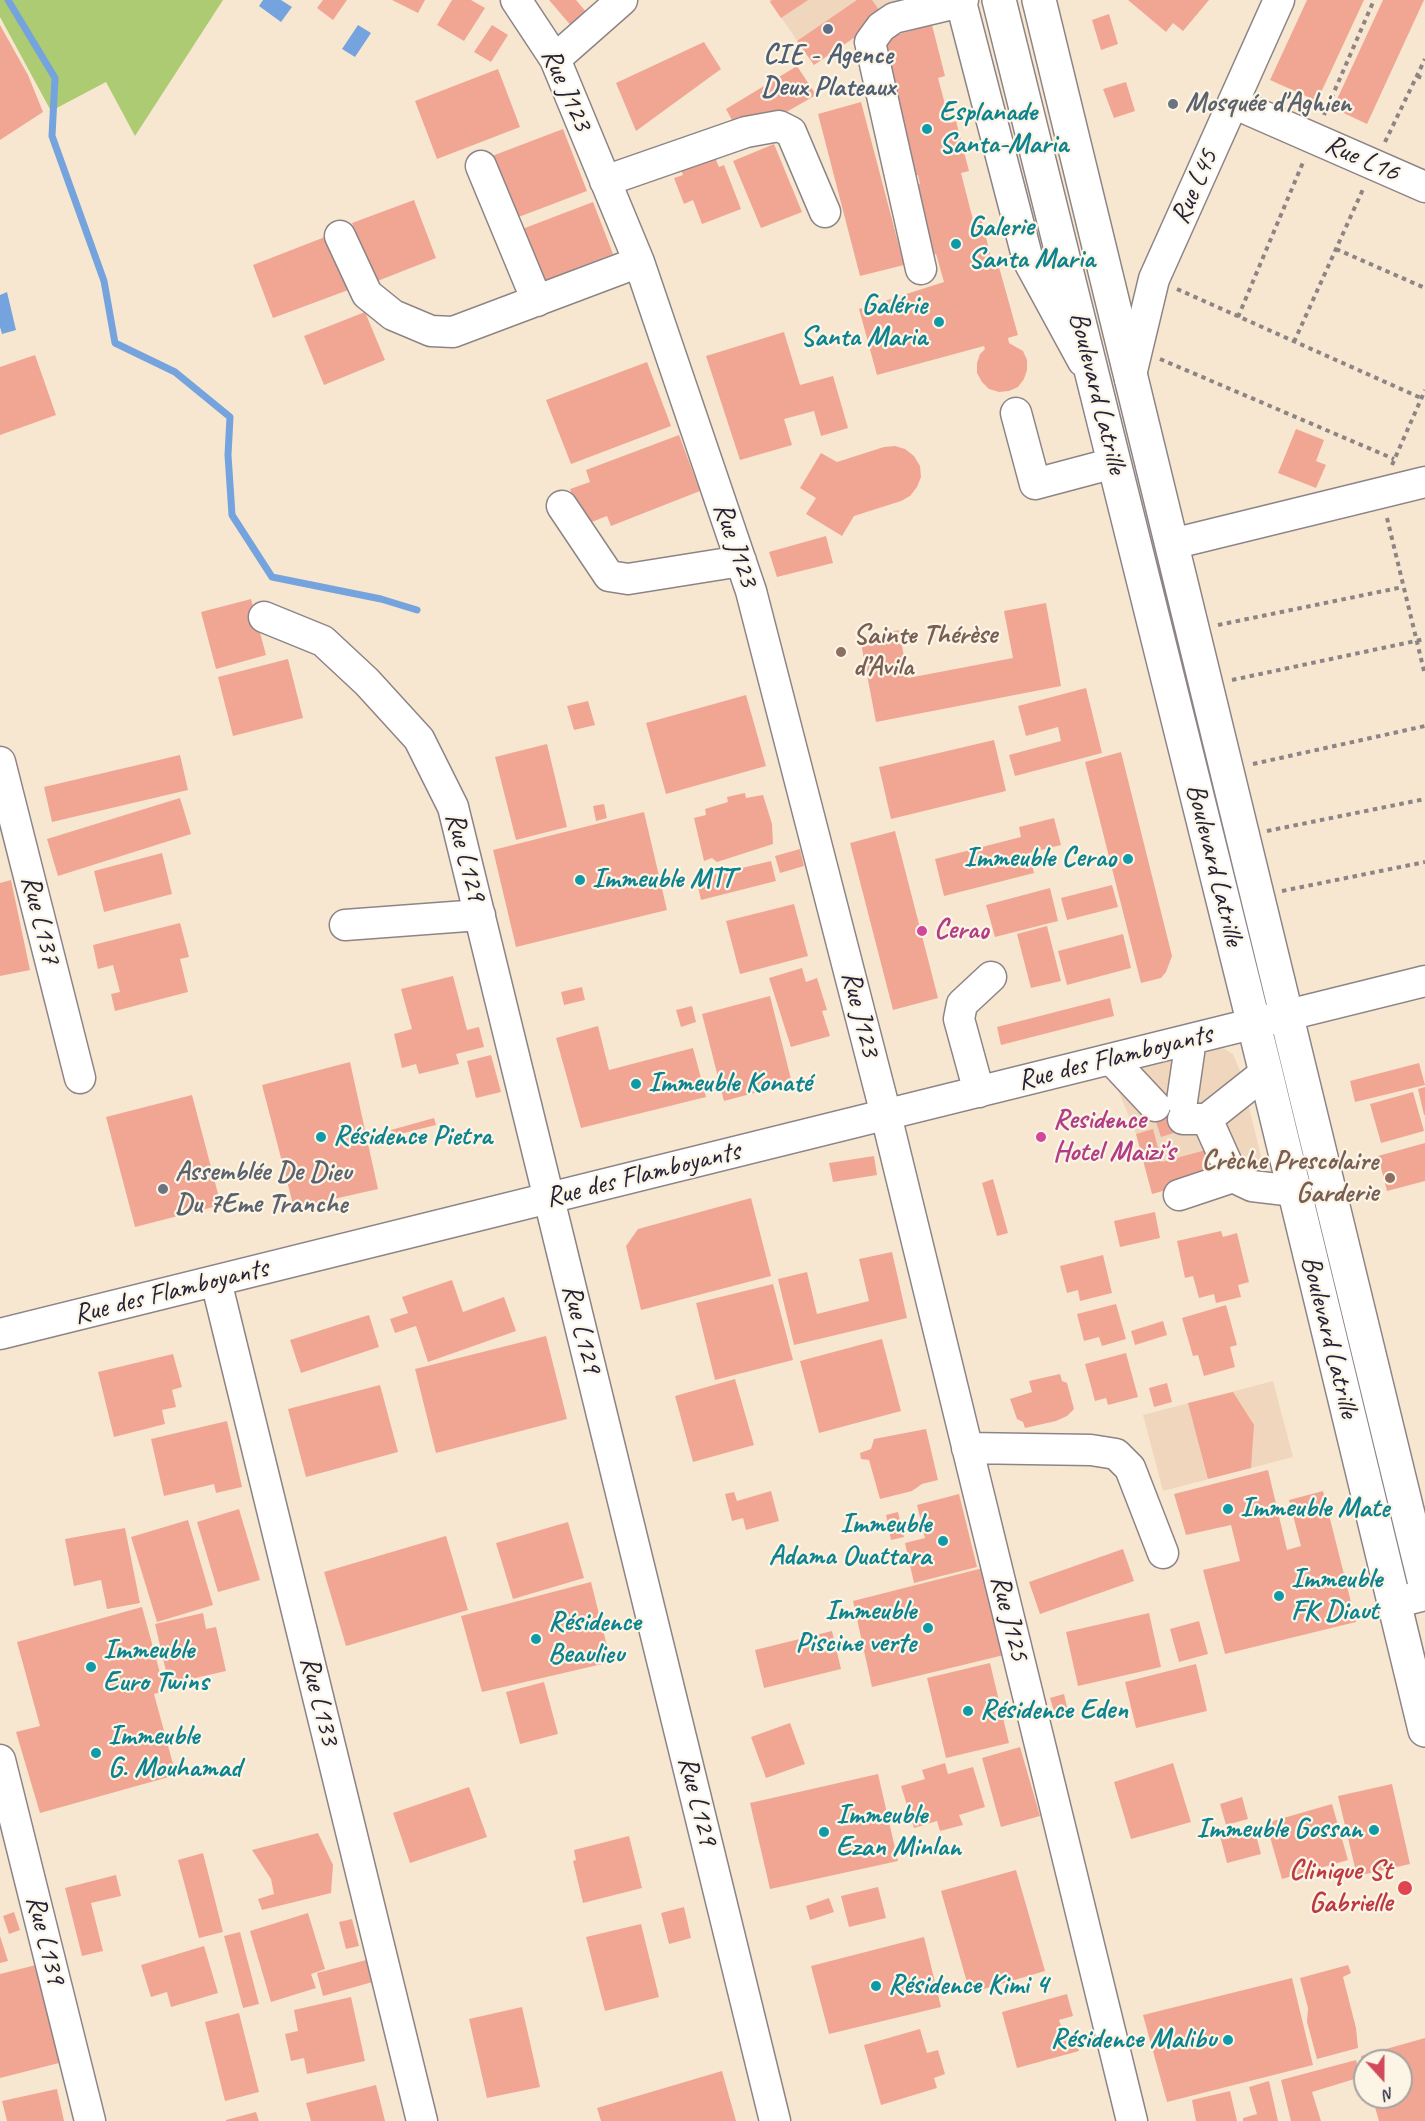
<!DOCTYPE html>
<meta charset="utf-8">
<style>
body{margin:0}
#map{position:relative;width:1425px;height:2121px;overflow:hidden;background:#f8e7d0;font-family:Caveat,sans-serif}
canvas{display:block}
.north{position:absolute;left:1353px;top:2049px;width:60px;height:60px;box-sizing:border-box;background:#fcf5e5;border:2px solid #a5a1a1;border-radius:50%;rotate:159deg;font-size:16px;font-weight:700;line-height:24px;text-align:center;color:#22223b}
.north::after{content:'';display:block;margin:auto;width:21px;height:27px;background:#d1495b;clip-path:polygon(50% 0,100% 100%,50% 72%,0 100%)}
</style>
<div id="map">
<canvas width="1425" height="2121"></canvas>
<div class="north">N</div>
</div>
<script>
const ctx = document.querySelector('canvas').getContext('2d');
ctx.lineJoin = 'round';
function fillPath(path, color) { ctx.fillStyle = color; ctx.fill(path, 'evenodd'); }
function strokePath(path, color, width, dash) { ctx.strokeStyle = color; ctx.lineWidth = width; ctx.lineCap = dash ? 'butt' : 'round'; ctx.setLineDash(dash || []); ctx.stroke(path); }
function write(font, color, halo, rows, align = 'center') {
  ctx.font = font + ' Caveat,sans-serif'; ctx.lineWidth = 4.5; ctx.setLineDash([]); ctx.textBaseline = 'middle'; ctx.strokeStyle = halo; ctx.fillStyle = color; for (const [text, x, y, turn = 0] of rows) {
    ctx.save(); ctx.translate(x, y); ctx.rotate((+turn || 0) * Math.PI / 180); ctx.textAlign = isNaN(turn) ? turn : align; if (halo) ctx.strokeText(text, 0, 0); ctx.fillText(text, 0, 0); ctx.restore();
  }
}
const built = new Path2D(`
 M769 0H913L814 65Z
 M1219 1046 1233 1054 1240 1071 1263 1164 1170 1189 1153 1130 1136 1134 1111 1073Z
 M1273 1381 1293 1457 1163 1491 1143 1415Z`);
const green = new Path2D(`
 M0 0H223L135 136 106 82 51 111 0 17Z`);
const water = new Path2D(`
 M263 0H281L292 7 281 22 259 6Z
 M358 25 371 33 355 57 342 49Z
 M7 292 16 330 2 334 0 327V295Z`);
const stream = new Path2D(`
 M8 0 55 78 52 136 104 281 115 343 175 372 230 417 228 455 232 515 272 577 381 599 417 610`);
const building = new Path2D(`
 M323 0H347L333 20 317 8Z
 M392 0H425L418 13Z
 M452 0H471L485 8 464 41 437 25Z
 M549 0H576L588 14 573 28Z
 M772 0H808L781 18 770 2Z
 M857 0H872L884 17 814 65 797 41Z
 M1128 0H1209L1183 31 1173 23 1166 32Z
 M1307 0H1364L1317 101 1270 80Z
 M1383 0H1424L1367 124 1333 108Z
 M1109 14 1118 44 1101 50 1092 20Z
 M0 25 28 75 43 112 0 140Z
 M492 25 508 35 491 62 474 52Z
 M932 25 945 76 938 78 950 123 956 121 969 171 961 173 973 220 981 218 994 269 999 267 1018 335 1008 338 1009 343 1023 351 1027 360V370L1024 379 1018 387 1009 391 999 392 989 389 982 382 977 373V363L980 354 985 349 984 346 877 375 859 309 944 282 936 254 928 256 910 186 920 184 918 175 908 178 874 41Z
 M704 42 721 69 636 131 616 83Z
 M797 66 816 95 776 118 736 128 726 109Z
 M498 69 520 127 437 159 415 101Z
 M1126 82 1135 111 1114 118 1103 89Z
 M861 102 904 265 860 276 818 114Z
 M563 129 587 191 516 218 492 156Z
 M774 144 802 212 761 228 733 161Z
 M712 150 719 167 724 165 741 209 702 224 693 200 684 204 674 178 683 175 678 163Z
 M414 200 436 258 375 282 352 223Z
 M593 202 613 254 538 283 517 231Z
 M330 235 351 289 273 318 253 265Z
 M365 312 385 360 324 385 304 336Z
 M784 332 800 385 833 376 848 428 821 436 814 411 784 419 792 445 740 460 706 356Z
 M35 355 56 415 0 435V367Z
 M647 362 671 426 571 464 546 400Z
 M1296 429 1324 440 1316 461 1326 465 1316 488 1278 473Z
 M679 435 700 491 611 526 607 516 584 525 570 489 590 482 586 470Z
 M895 446 905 449 914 456 920 466 921 477 917 487 910 496 901 501 854 516 842 536 806 514 816 498 800 488 821 453 837 462 884 447Z
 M826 536 833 563 777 577 769 552Z
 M251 599 266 655 216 669 201 612Z
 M1046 603 1061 686 876 722 860 638 899 630 908 678 1013 658 1004 611Z
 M288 659 303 718 233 736 218 677Z
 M1086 688 1102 753 1015 776 1009 755 1061 741 1058 727 1026 736 1018 706Z
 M746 695 766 766 666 794 646 723Z
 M588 701 595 725 574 730 567 706Z
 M994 740 1006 791 891 819 879 767Z
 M547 744 567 827 516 840 495 757Z
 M1121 752 1172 956 1166 972 1161 978 1141 983 1085 762Z
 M180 755 188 790 52 822 44 787Z
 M745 793 746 798 763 795 772 824 773 844 717 862 712 858 704 861 694 818 706 815 705 809 728 802 727 797Z
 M180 798 191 834 58 876 47 839Z
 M604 804 607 818 596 821 593 806Z
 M644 812 667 910 516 947 493 850Z
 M1054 818 1061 845 1029 853 1034 873 944 896 935 859 1021 837 1019 827Z
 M895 831 938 998 893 1010 850 843Z
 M800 849 804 866 780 873 775 856Z
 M162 853 172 894 104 912 94 871Z
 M771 861 776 881 701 900 696 879Z
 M11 880 30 970 0 976V883Z
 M1112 885 1118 907 1067 920 1061 898Z
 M1050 888 1058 921 995 937 986 905Z
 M794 904 808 956 740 974 726 921Z
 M180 923 189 957 180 959 188 992 115 1011 111 994 120 992 113 965 98 969 93 945Z
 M1047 926 1061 981 1031 988 1017 934Z
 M1123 934 1131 968 1067 985 1058 951Z
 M802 968 806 982 817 978 827 1010 822 1011 830 1036 791 1047 769 978Z
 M453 976 467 1030 479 1027 484 1047 456 1054 459 1064 419 1074 416 1064 402 1068 394 1034 412 1029 401 989Z
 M582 987 585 1000 564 1005 561 992Z
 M770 996 792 1083 724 1101 702 1014Z
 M1110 998 1114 1016 1001 1045 997 1027Z
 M692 1006 696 1022 681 1027 676 1010Z
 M598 1026 609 1070 693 1048 706 1097 581 1128 556 1038Z
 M491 1055 501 1092 476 1098 467 1061Z
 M350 1062 378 1189 294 1208 262 1085Z
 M1419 1063 1425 1085 1355 1102 1350 1081Z
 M1425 1087V1115H1424L1418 1089Z
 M1413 1092 1424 1131 1381 1143 1370 1104Z
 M192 1095 221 1205 135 1227 106 1117Z
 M1178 1104 1186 1129 1161 1137 1153 1113Z
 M434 1118 436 1125 392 1136 391 1130Z
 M1153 1129 1162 1162 1213 1148 1220 1175 1152 1194 1136 1134Z
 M1425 1143V1181L1387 1191 1378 1156Z
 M874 1156 877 1175 833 1182 829 1163Z
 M993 1179 1008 1233 997 1236 982 1183Z
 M751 1198 771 1276 641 1310 626 1246 638 1229Z
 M1155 1212 1160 1238 1120 1247 1114 1221Z
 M1221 1231 1223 1237 1237 1233 1249 1282 1238 1285 1241 1297 1216 1303 1214 1294 1199 1298 1193 1276 1185 1278 1177 1241Z
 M892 1252 907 1318 794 1345 778 1279 807 1272 817 1314 869 1301 859 1259Z
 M1103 1255 1112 1293 1080 1301 1078 1290 1067 1293 1060 1266Z
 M452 1280 463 1312 504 1297 516 1331 428 1362 416 1326 395 1333 390 1319 408 1313 402 1297Z
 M773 1284 793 1360 715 1380 696 1303Z
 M1116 1304 1126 1339 1102 1346 1099 1337 1084 1341 1077 1314Z
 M1226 1305 1237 1345 1230 1347 1235 1367 1204 1376 1198 1355 1193 1356 1182 1318Z
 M369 1315 379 1347 301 1373 290 1340Z
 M1163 1321 1167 1335 1135 1345 1131 1331Z
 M546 1336 567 1419 436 1453 415 1369Z
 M882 1339 901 1411 819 1433 800 1361Z
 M1126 1353 1138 1397 1108 1405 1106 1398 1095 1401 1085 1364Z
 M173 1354 182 1387 172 1390 176 1407 162 1410 165 1424 114 1437 98 1372Z
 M1060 1374 1062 1381 1067 1383 1074 1409 1067 1416 1056 1421 1025 1428 1023 1422 1017 1419 1010 1399 1032 1392 1029 1381Z
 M735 1379 754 1445 693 1462 675 1396Z
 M1167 1383 1172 1402 1154 1407 1149 1388Z
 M380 1385 398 1452 306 1477 288 1409Z
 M1233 1392 1254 1425 1251 1468 1208 1479 1188 1403Z
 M227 1421 242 1487 216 1493 214 1484 164 1496 151 1439Z
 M926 1429 938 1480 922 1484 912 1491 880 1499 869 1460 861 1459 860 1453 871 1449 874 1439Z
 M1268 1470 1287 1550 1301 1546 1289 1500 1323 1491 1356 1622 1225 1654 1203 1570 1240 1561 1231 1525 1186 1535 1174 1494Z
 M771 1491 779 1521 746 1530 743 1518 732 1521 725 1494 734 1492 737 1501Z
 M959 1494 977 1567 914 1583 905 1543 925 1538 917 1505Z
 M239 1509 260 1580 218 1592 197 1522Z
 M898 1512 904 1537 891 1540 886 1515Z
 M188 1520 213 1605 157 1622 131 1537Z
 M568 1522 584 1578 513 1599 496 1543Z
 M125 1528 140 1603 107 1609 101 1580 74 1586 65 1539Z
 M446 1536 468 1610 346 1646 324 1572Z
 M1123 1549 1134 1581 1040 1614 1029 1582Z
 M983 1568 1004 1655 872 1687 853 1601Z
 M591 1582 611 1662 482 1692 461 1616Z
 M142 1607 165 1691 154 1694 176 1775 40 1813 16 1732 40 1726 17 1642Z
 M203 1613 206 1629 216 1627 226 1671 169 1684 155 1624Z
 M1149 1613 1161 1667 1078 1686 1066 1632Z
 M1199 1621 1208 1654 1179 1662 1170 1629Z
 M832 1631 841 1669 764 1688 755 1650Z
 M990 1663 1009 1743 946 1758 927 1678Z
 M1196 1664 1207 1711 1136 1728 1125 1682Z
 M544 1682 558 1734 520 1744 506 1692Z
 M1064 1694 1068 1711 1055 1715 1050 1698Z
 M790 1723 805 1764 766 1778 751 1737Z
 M1020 1747 1040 1816 1001 1827 982 1758Z
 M945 1763 948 1774 973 1767 985 1807 959 1815 963 1825 940 1831 937 1821 914 1828 901 1786 925 1779 922 1770Z
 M1173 1763 1191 1822 1131 1839 1114 1782Z
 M878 1774 898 1861 770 1889 750 1803Z
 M1392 1784 1410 1864 1357 1876 1338 1796Z
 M469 1787 487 1837 410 1863 393 1813Z
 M1242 1797 1248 1819 1226 1825 1220 1804Z
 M1332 1804 1348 1860 1282 1879 1266 1823Z
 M1254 1827 1261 1854 1227 1863 1220 1836Z
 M318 1833 333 1865 331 1893 262 1910 258 1899 274 1894 271 1879 252 1850Z
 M629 1836 642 1888 583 1903 573 1861 576 1860 574 1850Z
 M203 1853 223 1932 199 1938 178 1860Z
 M1016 1870 1045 1971 970 1993 941 1891Z
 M116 1875 121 1896 91 1903 103 1951 82 1956 65 1888Z
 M878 1887 886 1918 849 1927 841 1896Z
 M829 1898 834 1912 810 1920 806 1906Z
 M684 1907 691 1938 669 1944 661 1913Z
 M14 1912 20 1930 9 1934 3 1916Z
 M308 1913 325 1969 311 1974 316 1988 271 2002 250 1931Z
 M352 1919 359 1946 346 1949 339 1922Z
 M641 1924 659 1997 605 2011 586 1937Z
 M240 1932 259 2004 243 2008 224 1936Z
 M0 1936 8 1961 0 1963Z
 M924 1937 941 2007 829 2034 811 1966Z
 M204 1946 218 1993 171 2007 167 1992 151 1997 141 1965Z
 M370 1959 376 1981 323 1996 317 1973Z
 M44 1963 67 2061 0 2078V1974Z
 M1348 1965 1351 1973 1343 1977 1356 2028 1358 2048 1317 2059 1307 2022 1308 2008 1300 1978Z
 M1292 1978 1313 2065 1167 2102 1143 2015Z
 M1067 1994 1073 2016 1059 2020 1065 2037 1075 2034 1079 2051 1017 2068 1002 2012Z
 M351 1997 365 2061 307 2074 304 2058 291 2061 285 2034 298 2031 294 2010Z
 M522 2007 540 2087 487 2098 469 2019Z
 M239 2013 259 2092 225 2101 205 2022Z
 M920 2029 927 2053 938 2050 945 2074 934 2078 937 2088 881 2105 864 2045Z
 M1425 2038V2121H1379L1372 2097H1401V2061H1365L1364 2069 1361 2056Z
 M1356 2060 1361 2077 1312 2092 1321 2121H1291L1281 2080Z
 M722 2071 736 2121H601L597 2108Z
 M1269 2081 1278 2121H1243V2118L1257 2114 1249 2087Z
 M376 2085 385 2121H311L306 2103Z
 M57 2089 64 2121H7L2 2101Z
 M1230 2091 1237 2121H1196L1192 2100Z
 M256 2112 259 2121H226V2120Z`);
const path = new Path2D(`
 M1417 76 1425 79
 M1324 115 1374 0
 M1385 142 1425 59
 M1336 249 1425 288
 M1177 289 1421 398
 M1238 317 1304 160
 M1294 342 1364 187
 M1160 359 1394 459
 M1392 465 1425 390
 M1387 518 1425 675
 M1218 625 1403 587
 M1232 680 1425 639
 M1253 764 1425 726
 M1267 831 1425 799
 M1282 891 1425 862`);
const minor = new Path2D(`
 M516 0 555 59 639 262 751 591 886 1115 1132 2121
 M963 0 961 2 1028 260 1083 361
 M555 59 622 0
 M1233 103 1425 187
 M481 166 537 301
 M605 181 746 132 779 126 791 132 825 212
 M340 236 367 294 393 315 431 331 453 332 639 262
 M921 269 870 42 881 27 894 18 961 2
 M1130 379 1154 279 1279 0
 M1016 413 1035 484 1114 463
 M562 506 609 576 628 579 741 561
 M1172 544 1425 482
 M264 617 323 641 367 682 419 739 453 807 775 2121
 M0 762 80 1078
 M345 925 480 915
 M1111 1059 1155 1106
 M979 1092 959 1019 962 1004 991 977
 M1182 1101 1191 1039
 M1183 1119H1207L1265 1073
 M1207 1119 1233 1177 1252 1186 1294 1191
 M1179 1195 1233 1177
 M216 1281 422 2121
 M0 1334 1425 981
 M967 1448 1091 1450 1116 1454 1130 1468 1163 1553
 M1394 1603 1425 1595
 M0 1760 90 2121`);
const major = new Path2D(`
 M999 0 1264 1065 1425 1730
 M1039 0 1425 1584`);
const markers = [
 [828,29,6,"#5c6f8a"],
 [1173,104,6,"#6b7280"],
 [927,129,6,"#0f9aa8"],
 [956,244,6,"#0f9aa8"],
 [939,322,6,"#0f9aa8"],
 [841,652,6,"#8d6e63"],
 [1128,859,6,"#0f9aa8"],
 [580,880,6,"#0f9aa8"],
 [922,931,6,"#d1479c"],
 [636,1084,6,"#0f9aa8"],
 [321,1137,6,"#0f9aa8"],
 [1041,1137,6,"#d1479c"],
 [1390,1178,6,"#8d6e63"],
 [163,1189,6,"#6b7280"],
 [1228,1509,6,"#0f9aa8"],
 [943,1541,6,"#0f9aa8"],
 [1279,1596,6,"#0f9aa8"],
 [928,1628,6,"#0f9aa8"],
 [536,1639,6,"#0f9aa8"],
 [91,1667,6,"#0f9aa8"],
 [968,1711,6,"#0f9aa8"],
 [96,1753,6,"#0f9aa8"],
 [1374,1830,6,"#0f9aa8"],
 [824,1832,6,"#0f9aa8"],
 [1405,1888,8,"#e0444e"],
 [876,1986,6,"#0f9aa8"],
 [1228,2040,6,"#0f9aa8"]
];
const serviceNames = [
 ["CIE - Agence",828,56],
 ["Deux Plateaux",828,88]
];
const streetNames = [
 ["Rue J123",566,90,66],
 ["Rue L16",1362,159,24],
 ["Rue L45",1195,187,-66],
 ["Boulevard Latrille",1097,393,76],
 ["Rue J123",735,545,71],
 ["Rue L129",465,857,75],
 ["Boulevard Latrille",1214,865,76],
 ["Rue L137",40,920,76],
 ["Rue J123",860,1014,76],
 ["Rue des Flamboyants",1115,1058,-14],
 ["Rue des Flamboyants",643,1175,-14],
 ["Rue des Flamboyants",171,1292,-14],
 ["Rue L129",581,1329,76],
 ["Boulevard Latrille",1329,1337,76],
 ["Rue J125",1009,1618,76],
 ["Rue L133",319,1701,76],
 ["Rue L129",697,1801,76],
 ["Rue L139",45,1940,76]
];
const worshipNames = [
 ["Mosquée d'Aghien",1185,104],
 ["Assemblée De Dieu",175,1173],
 ["Du 7Eme Tranche",175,1205]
];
const cultureNames = [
 ["Esplanade",939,113],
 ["Santa-Maria",939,145],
 ["Galerie",968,228],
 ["Santa Maria",968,260],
 ["Galérie",927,306,"right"],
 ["Santa Maria",927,338,"right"],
 ["Immeuble Cerao",1116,859,"right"],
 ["Immeuble MTT",592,880],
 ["Immeuble Konaté",648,1084],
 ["Résidence Pietra",333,1137],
 ["Immeuble Mate",1240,1509],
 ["Immeuble",931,1525,"right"],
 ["Adama Ouattara",931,1557,"right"],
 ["Immeuble",1291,1580],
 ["FK Diaut",1291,1612],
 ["Immeuble",916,1612,"right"],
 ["Piscine verte",916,1644,"right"],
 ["Résidence",548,1623],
 ["Beaulieu",548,1655],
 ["Immeuble",103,1651],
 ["Euro Twins",103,1683],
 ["Résidence Eden",980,1711],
 ["Immeuble",108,1737],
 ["G. Mouhamad",108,1769],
 ["Immeuble",836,1816],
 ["Ezan Minlan",836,1848],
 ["Immeuble Gossan",1362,1830,"right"],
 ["Résidence Kimi 4",888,1986],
 ["Résidence Malibu",1216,2040,"right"]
];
const educationNames = [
 ["Sainte Thérèse",853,636],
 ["d’Avila",853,668],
 ["Crèche Prescolaire",1378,1162,"right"],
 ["Garderie",1378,1194,"right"]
];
const hotelNames = [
 ["Cerao",934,931],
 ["Residence",1053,1121],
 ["Hotel Maizi's",1053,1153]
];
const healthNames = [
 ["Clinique St",1392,1872],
 ["Gabrielle",1392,1904]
];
fillPath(built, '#efd6bc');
fillPath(green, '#adcb73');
fillPath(water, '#75a3de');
strokePath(stream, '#75a3de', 7);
fillPath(building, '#f1a694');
strokePath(minor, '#8d8486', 33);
strokePath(major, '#8d8486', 36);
strokePath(path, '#8d8486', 4, [4.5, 4.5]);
strokePath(minor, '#fff', 30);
strokePath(major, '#fff', 33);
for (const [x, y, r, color] of markers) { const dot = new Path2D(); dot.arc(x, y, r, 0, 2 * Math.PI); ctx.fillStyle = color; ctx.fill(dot); strokePath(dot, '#fcf5e5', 2); }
write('bold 28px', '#4e5e75', '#fcf5e5', serviceNames);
write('28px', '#22223b', '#fcf5e5', streetNames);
write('bold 28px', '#5b616d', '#fcf5e5', worshipNames, 'left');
write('bold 28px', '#0d838f', '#fcf5e5', cultureNames, 'left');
write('bold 28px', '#785e54', '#fcf5e5', educationNames, 'left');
write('bold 28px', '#b23c85', '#fcf5e5', hotelNames, 'left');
write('bold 28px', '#be3a42', '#fcf5e5', healthNames, 'right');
</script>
